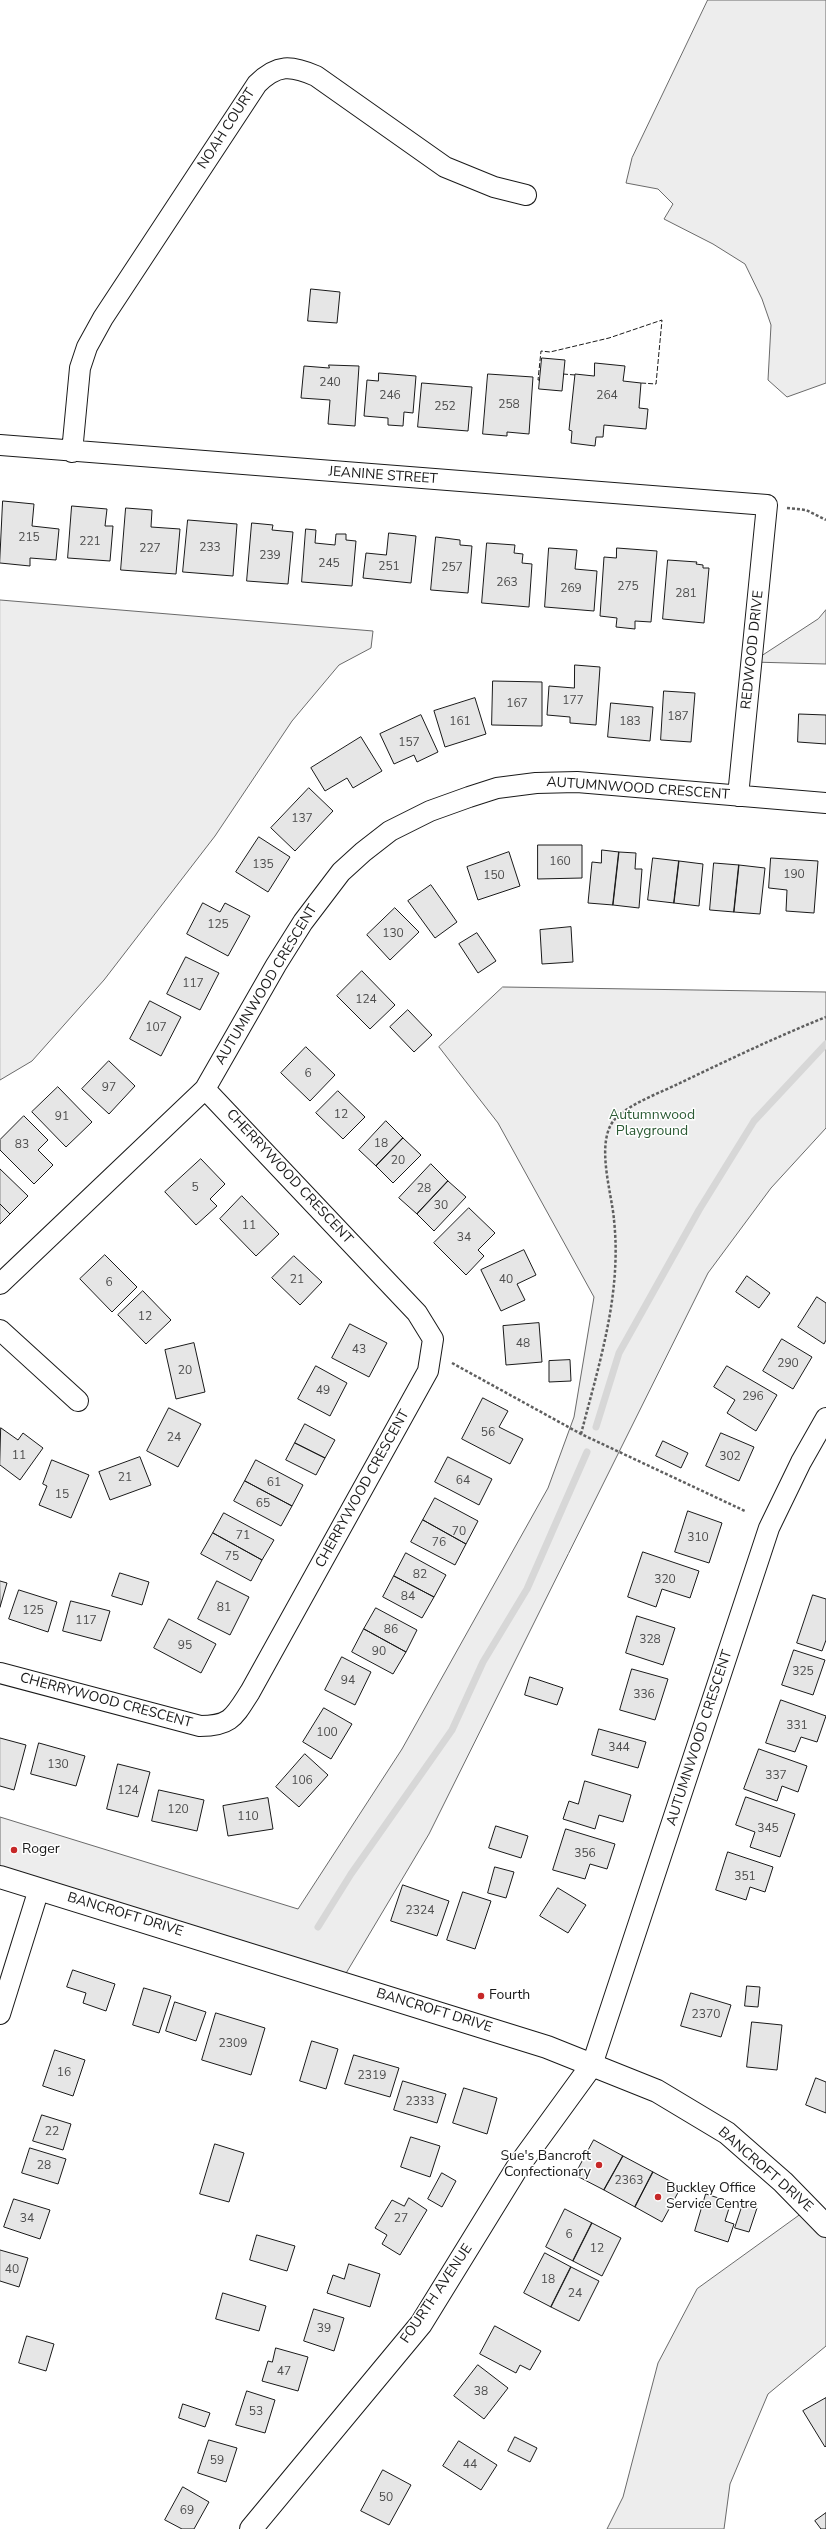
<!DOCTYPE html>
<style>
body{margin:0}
canvas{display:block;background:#fff}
</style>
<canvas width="826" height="2529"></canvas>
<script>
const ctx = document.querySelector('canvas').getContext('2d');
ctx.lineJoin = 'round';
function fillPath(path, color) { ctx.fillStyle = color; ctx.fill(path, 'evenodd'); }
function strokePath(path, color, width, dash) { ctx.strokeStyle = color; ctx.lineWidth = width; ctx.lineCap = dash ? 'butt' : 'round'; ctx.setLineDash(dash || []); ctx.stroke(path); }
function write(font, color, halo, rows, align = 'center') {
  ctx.font = font + ' "Nunito Sans",sans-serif'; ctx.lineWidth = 3; ctx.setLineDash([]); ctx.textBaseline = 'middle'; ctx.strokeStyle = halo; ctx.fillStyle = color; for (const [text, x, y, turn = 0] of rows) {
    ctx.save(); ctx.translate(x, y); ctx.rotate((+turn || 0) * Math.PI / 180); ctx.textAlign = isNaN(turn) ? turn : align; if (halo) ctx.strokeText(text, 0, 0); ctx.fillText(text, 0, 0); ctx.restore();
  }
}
const green = new Path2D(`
 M708 0H826V383L787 397 768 380 771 325 762 299 745 264 713 244 664 219 673 204 658 189 626 183 632 158Z
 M0 600 373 631 371 648 339 665 292 721 215 836 104 980 32 1061 0 1080Z
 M826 610V664L752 662 818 619Z
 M503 987 826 992V1128L771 1188 708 1273 429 1834 342 1980 0 1874V1817L298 1909 402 1749 548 1488 574 1417 594 1297 498 1123 439 1047Z
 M811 2207 826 2224V2346L768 2394 730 2484 724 2529H607L623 2497 658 2363 697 2289Z`);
const stream = new Path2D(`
 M596 1427 619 1353 699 1210 754 1121 826 1044
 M318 1927 351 1874 452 1730 483 1662 527 1589 587 1452`);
const building = new Path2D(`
 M311 289 340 292 337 323 308 321Z
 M542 358 565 360 562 391 539 389Z
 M595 363 625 366 623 381 641 383 639 408 648 409 646 429 604 425 603 437H596L595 446 571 443 572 431 569 430 575 374 594 376Z
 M329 365 359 366 355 426 328 424 330 400 301 398 304 366 329 368Z
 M379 373 416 376 413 413 404 412 403 426 388 425V418L364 416 367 380 378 381Z
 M488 374 533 377 529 434 507 432V436L483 434Z
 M422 383 472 387 468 431 418 427Z
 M3 501 34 504 32 526 59 529 56 560 30 558V566L0 563Z
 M72 506 107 509 105 526H113L110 561 68 558Z
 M126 508 152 510 151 527 180 529 176 574 121 570Z
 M188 520 237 524 233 576 183 572Z
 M252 523 273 525 272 530 293 532 288 584 247 581Z
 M306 529 316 530 315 543 335 545 336 534H346V540L356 541 352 586 302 582Z
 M389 533 416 536 411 583 363 578 366 553 386 555Z
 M436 537 460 540V545L472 546 468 593 431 590Z
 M487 543 515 545 514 553 523 554 522 563 532 564 529 607 482 603Z
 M549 548 577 550 575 569 597 571 594 611 545 607Z
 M617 548 657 551 651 622 635 621V629L616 627 617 618 600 616 604 557 616 558Z
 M668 560 697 562 696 564 703 565V568H709L704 623 663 619Z
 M575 665 600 667 596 725 570 723V717L547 715 549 686 574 688Z
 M493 681 542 682V726L492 725Z
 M664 691 695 693 691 742 661 740Z
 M475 698 486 734 445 747 434 711Z
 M611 703 653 707 650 741 608 737Z
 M799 714 826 715V744L798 742Z
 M421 715 438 752 417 762 414 755 394 764 380 734Z
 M361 737 382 771 353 788 347 778 325 791 311 768Z
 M309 788 333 811 295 851 271 828Z
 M259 837 290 857 268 892 236 872Z
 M538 845H582V878L538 879Z
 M602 850 619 852 613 905 588 903 592 862 601 863Z
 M509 852 520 886 478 900 467 867Z
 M619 852 636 853 635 869H642L639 908 613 905Z
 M653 858 679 861 674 903 648 900Z
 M771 858 818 861 814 913 786 911 787 890 769 888Z
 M679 861 703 864 699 906 674 903Z
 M714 863 739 865 734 912 710 910Z
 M739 865 765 868 760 914 734 912Z
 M431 885 457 922 435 938 408 901Z
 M203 903 220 912 225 903 250 916 228 956 187 934Z
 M395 908 419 932 390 960 367 935Z
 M571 927 573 962 542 964 540 930Z
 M477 933 496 961 478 973 459 944Z
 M186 957 219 973 200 1010 167 994Z
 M362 971 395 1005 370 1029 337 996Z
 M150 1001 181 1017 161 1056 130 1039Z
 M408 1010 432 1035 414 1052 390 1027Z
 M306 1047 335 1075 310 1101 281 1073Z
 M109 1061 135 1086 109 1114 82 1089Z
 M58 1087 92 1122 66 1147 32 1112Z
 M338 1091 365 1117 343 1139 316 1113Z
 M24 1116 48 1140 38 1150 53 1165 34 1184 0 1150V1140Z
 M386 1121 403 1138 376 1166 359 1150Z
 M403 1138 421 1155 393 1183 376 1166Z
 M201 1159 225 1184 210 1199 217 1206 196 1225 165 1192Z
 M431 1164 448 1181 417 1214 399 1198Z
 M0 1169 28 1196 10 1214 0 1204Z
 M448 1181 466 1197 434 1231 417 1214Z
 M242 1196 279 1234 256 1256 220 1219Z
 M0 1204 10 1214 0 1224Z
 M469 1208 495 1233 478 1250 484 1256 466 1275 434 1243Z
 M524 1250 536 1275 517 1284 525 1300 501 1311 481 1270Z
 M105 1255 137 1287 112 1312 80 1279Z
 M294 1256 322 1282 300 1305 272 1278Z
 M747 1276 770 1293 759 1308 736 1292Z
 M143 1291 171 1320 146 1344 118 1315Z
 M817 1297 826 1303V1340L824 1344 798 1327Z
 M539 1323 542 1362 506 1365 503 1326Z
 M350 1324 387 1343 369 1377 332 1358Z
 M782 1339 812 1357 793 1389 763 1371Z
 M194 1343 205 1392 176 1399 165 1350Z
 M570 1360 571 1381 549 1382V1361Z
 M316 1366 347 1383 330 1416 298 1399Z
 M727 1366 777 1395 756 1431 727 1413 735 1400 714 1387Z
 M483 1398 508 1411 499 1427 523 1439 510 1464 462 1439Z
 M169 1408 201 1424 178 1467 147 1451Z
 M305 1424 335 1440 325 1458 295 1443Z
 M1 1428 18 1440 23 1433 43 1448 20 1480 0 1465Z
 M721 1433 754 1447 739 1481 706 1466Z
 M663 1441 688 1453 681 1468 656 1456Z
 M295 1443 325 1458 316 1475 286 1460Z
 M140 1457 151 1485 110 1500 99 1472Z
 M448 1457 492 1479 479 1505 435 1482Z
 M52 1460 89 1475 71 1518 39 1505 47 1486 43 1484Z
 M256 1460 303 1485 292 1506 245 1481Z
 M245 1481 292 1506 281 1526 234 1501Z
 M435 1498 478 1521 466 1544 423 1520Z
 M688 1511 722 1523 709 1563 675 1552Z
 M224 1513 274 1540 262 1560 213 1533Z
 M423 1520 466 1544 455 1565 411 1542Z
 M213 1533 262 1560 251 1581 201 1554Z
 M643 1552 699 1571 690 1598 662 1589 656 1607 628 1597Z
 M406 1553 446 1575 434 1597 394 1576Z
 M120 1573 149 1582 142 1605 112 1596Z
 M394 1576 434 1597 422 1618 383 1597Z
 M0 1581 7 1583 0 1607Z
 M217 1581 249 1597 230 1635 198 1619Z
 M19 1590 57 1602 48 1632 9 1619Z
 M813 1595 826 1599V1640L822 1651 797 1643Z
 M71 1601 110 1611 101 1641 63 1631Z
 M376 1608 417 1630 406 1652 364 1629Z
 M637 1616 675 1628 663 1665 626 1653Z
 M169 1619 216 1644 201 1673 154 1648Z
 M364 1629 406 1652 393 1674 352 1652Z
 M794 1650 825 1660 813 1695 782 1685Z
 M342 1657 371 1672 355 1705 325 1690Z
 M632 1669 668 1679 655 1720 620 1710Z
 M530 1677 563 1688 557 1705 525 1695Z
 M781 1700 826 1716 817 1742 801 1737 795 1752 766 1743Z
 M324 1708 352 1724 331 1759 303 1742Z
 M599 1729 646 1742 638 1768 592 1755Z
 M0 1738 26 1745 14 1790 0 1786Z
 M39 1743 85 1756 76 1786 31 1774Z
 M759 1749 807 1766 798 1792 782 1786 777 1801 744 1789Z
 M305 1754 328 1775 299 1807 276 1787Z
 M118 1764 150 1772 138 1817 107 1809Z
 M585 1781 631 1795 623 1822 599 1815 595 1829 563 1819 569 1801 578 1804Z
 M159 1790 204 1800 197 1831 152 1821Z
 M746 1797 795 1814 780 1857 750 1847 755 1832 736 1825Z
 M268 1798 273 1829 228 1836 223 1806Z
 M496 1826 528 1836 521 1858 489 1848Z
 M566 1829 615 1844 607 1869 590 1864 585 1879 553 1870Z
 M728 1852 773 1867 765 1892 750 1887 746 1900 716 1890Z
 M495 1867 514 1872 506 1898 488 1893Z
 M403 1885 449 1901 437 1936 391 1921Z
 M558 1888 586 1905 568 1933 540 1916Z
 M463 1892 491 1901 475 1949 447 1940Z
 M73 1970 115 1984 106 2011 83 2003 86 1993 67 1987Z
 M747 1986 760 1987 758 2007 745 2006Z
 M144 1988 171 1996 159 2033 133 2025Z
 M691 1993 731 2005 721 2037 681 2026Z
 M175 2002 206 2012 196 2041 166 2031Z
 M216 2013 265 2028 251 2075 202 2060Z
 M752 2022 782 2025 777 2070 747 2067Z
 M312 2041 338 2049 326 2089 300 2081Z
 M55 2050 85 2060 73 2096 43 2086Z
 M354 2055 399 2068 390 2097 345 2084Z
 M816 2078 826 2082V2113L806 2105Z
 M403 2081 446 2094 437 2123 394 2110Z
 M464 2088 497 2098 487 2134 453 2123Z
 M42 2115 71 2124 63 2150 33 2141Z
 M411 2137 440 2146 430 2177 401 2167Z
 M594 2140 623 2156 604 2190 575 2175Z
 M215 2144 244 2153 229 2202 200 2194Z
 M30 2148 66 2159 58 2184 22 2173Z
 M623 2156 653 2172 635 2207 604 2190Z
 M653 2172 681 2187 662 2222 635 2207Z
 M442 2173 456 2181 442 2207 428 2199Z
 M706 2194 731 2202 725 2221 734 2224 728 2242 695 2231Z
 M409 2198 427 2210 400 2255 382 2244 387 2235 375 2228 392 2200 404 2206Z
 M14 2199 50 2210 40 2239 4 2227Z
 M743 2204 757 2208 749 2232 735 2228Z
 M565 2209 592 2223 573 2261 546 2247Z
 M592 2223 621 2238 602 2276 573 2261Z
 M257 2235 295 2246 287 2271 250 2260Z
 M0 2250 28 2258 19 2287 0 2281Z
 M545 2253 571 2267 551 2307 524 2293Z
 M349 2264 380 2274 370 2307 327 2293 333 2275 344 2279Z
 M571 2267 599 2281 579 2321 551 2307Z
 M223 2293 266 2306 259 2331 216 2319Z
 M314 2309 344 2318 334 2351 304 2341Z
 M495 2326 541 2351 530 2370 520 2365 516 2373 480 2354Z
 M27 2336 54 2344 46 2371 19 2363Z
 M276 2348 308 2357 298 2391 262 2381 268 2361 272 2362Z
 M478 2365 508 2388 484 2419 454 2396Z
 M247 2391 275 2400 265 2433 236 2425Z
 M826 2398V2446L825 2447 803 2411Z
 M183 2404 210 2413 205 2427 179 2418Z
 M515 2437 537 2448 530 2462 508 2451Z
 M209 2440 237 2448 226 2482 198 2473Z
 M459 2441 497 2465 481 2490 443 2466Z
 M383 2470 411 2485 389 2525 361 2511Z
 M183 2487 209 2502 194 2529H182L165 2520Z
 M826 2513V2529H821L815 2521Z`);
const path = new Path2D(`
 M787 508 806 510 826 520
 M452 1363 581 1434 745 1511
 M581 1434C599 1364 622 1294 614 1220 612 1193 594 1140 616 1118 633 1102 660 1093 680 1083 728 1060 776 1037 826 1017`);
const minor = new Path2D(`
 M0 445 767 505 738 796
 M72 452 80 368 87 347 103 318 257 84C277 64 291 65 316 76L445 167 494 187 526 195
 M0 1284 205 1089 276 965 303 922 341 872 363 852 390 831 430 811 469 797 497 788 536 783 577 782 826 803
 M0 1330 78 1401
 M0 1673 200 1726C231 1726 234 1717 250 1692L428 1371 433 1339 417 1313 205 1089
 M0 2014 39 1889
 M592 2065 769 1528 801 1462 826 1418`);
const tertiary = new Path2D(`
 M251 2529 421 2324 517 2168 592 2065`);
const secondary = new Path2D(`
 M0 1877 547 2047 657 2091 727 2133 783 2182 826 2226`);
const fence = new Path2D(`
 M563 374 575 375
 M540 380H538L541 351 550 352 609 338 662 320 656 384 641 383`);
const markers = [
 [14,1850,4,"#c62828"],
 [481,1996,4,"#c62828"],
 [599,2165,4,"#c62828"],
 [658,2197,4,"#c62828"]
];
const numberNames = [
 ["240",330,383],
 ["246",390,396],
 ["264",607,396],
 ["258",509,405],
 ["252",445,407],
 ["215",29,538],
 ["221",90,542],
 ["233",210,548],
 ["227",150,549],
 ["239",270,556],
 ["245",329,564],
 ["251",389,567],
 ["257",452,568],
 ["263",507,583],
 ["275",628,587],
 ["269",571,589],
 ["281",686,594],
 ["177",573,701],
 ["167",517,704],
 ["187",678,717],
 ["161",460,722],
 ["183",630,722],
 ["157",409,743],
 ["137",302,819],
 ["160",560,862],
 ["135",263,865],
 ["190",794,875],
 ["150",494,876],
 ["125",218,925],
 ["130",393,934],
 ["117",193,984],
 ["124",366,1000],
 ["107",156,1028],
 ["6",308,1074],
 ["97",109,1088],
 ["12",341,1115],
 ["91",62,1117],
 ["18",381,1144],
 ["83",22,1145],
 ["20",398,1161],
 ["5",195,1188],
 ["28",424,1189],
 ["30",441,1206],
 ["11",249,1226],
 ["34",464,1238],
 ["21",297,1280],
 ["40",506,1280],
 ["6",109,1283],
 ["12",145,1317],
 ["48",523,1344],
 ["43",359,1350],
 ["290",788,1364],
 ["20",185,1371],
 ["49",323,1391],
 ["296",753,1397],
 ["56",488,1433],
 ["24",174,1438],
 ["11",19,1456],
 ["302",730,1457],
 ["21",125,1478],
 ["64",463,1481],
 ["61",274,1483],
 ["15",62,1495],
 ["65",263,1504],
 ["70",459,1532],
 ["71",243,1536],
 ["310",698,1538],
 ["76",439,1543],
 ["75",232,1557],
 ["82",420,1575],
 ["320",665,1580],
 ["84",408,1597],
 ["81",224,1608],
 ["125",33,1611],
 ["117",86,1621],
 ["86",391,1630],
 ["328",650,1640],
 ["95",185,1646],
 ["90",379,1652],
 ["325",803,1672],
 ["94",348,1681],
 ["336",644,1695],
 ["331",797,1726],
 ["100",327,1733],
 ["344",619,1748],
 ["130",58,1765],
 ["337",776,1776],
 ["106",302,1781],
 ["124",128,1791],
 ["120",178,1810],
 ["110",248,1817],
 ["345",768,1829],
 ["356",585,1854],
 ["351",745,1877],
 ["2324",420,1911],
 ["2370",706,2015],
 ["2309",233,2044],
 ["16",64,2073],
 ["2319",372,2076],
 ["2333",420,2102],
 ["22",52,2132],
 ["28",44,2166],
 ["2363",629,2181],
 ["34",27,2219],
 ["27",401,2219],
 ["6",569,2235],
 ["12",597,2249],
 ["40",12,2270],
 ["18",548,2280],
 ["24",575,2294],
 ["39",324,2329],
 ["47",284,2372],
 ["38",481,2392],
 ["53",256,2412],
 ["59",217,2461],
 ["44",470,2465],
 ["50",386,2498],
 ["69",187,2511]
];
const streetNames = [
 ["NOAH COURT",227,129,-57],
 ["JEANINE STREET",383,476,4],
 ["REDWOOD DRIVE",753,650,-84],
 ["AUTUMNWOOD CRESCENT",638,789,4],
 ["AUTUMNWOOD CRESCENT",267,985,-59],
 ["CHERRYWOOD CRESCENT",289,1177,47],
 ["CHERRYWOOD CRESCENT",363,1489,-61],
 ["CHERRYWOOD CRESCENT",106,1701,15],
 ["AUTUMNWOOD CRESCENT",700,1738,-72],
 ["BANCROFT DRIVE",125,1915,17],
 ["BANCROFT DRIVE",434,2011,17],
 ["BANCROFT DRIVE",765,2170,41],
 ["FOURTH AVENUE",437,2294,-56]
];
const parkNames = [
 ["Autumnwood",652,1116],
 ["Playground",652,1132]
];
const poiNames = [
 ["Roger",22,1850],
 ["Fourth",489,1996],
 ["Sue's Bancroft",591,2157,"right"],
 ["Confectionary",591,2173,"right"],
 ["Buckley Office",666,2189],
 ["Service Centre",666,2205]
];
fillPath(green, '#ededed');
strokePath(green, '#6a6a6a', 1);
strokePath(stream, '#d7d7d7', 7);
fillPath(building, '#e6e6e6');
strokePath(building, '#1a1a1a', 1);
strokePath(minor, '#1a1a1a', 22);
strokePath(tertiary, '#1a1a1a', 24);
strokePath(secondary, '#1a1a1a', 24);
strokePath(path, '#5f5f5f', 2.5, [3, 2]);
strokePath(minor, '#fff', 20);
strokePath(tertiary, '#fff', 22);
strokePath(secondary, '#fff', 22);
strokePath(fence, '#1a1a1a', 1, [5, 2]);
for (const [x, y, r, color] of markers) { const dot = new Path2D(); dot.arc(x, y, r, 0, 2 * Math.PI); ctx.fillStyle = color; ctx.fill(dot); strokePath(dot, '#fff', 1.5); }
write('12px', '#4d4d4d', null, numberNames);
write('14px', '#1a1a1a', '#fff', streetNames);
write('14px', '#2b5a34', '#fff', parkNames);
write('14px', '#1a1a1a', '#fff', poiNames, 'left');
</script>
